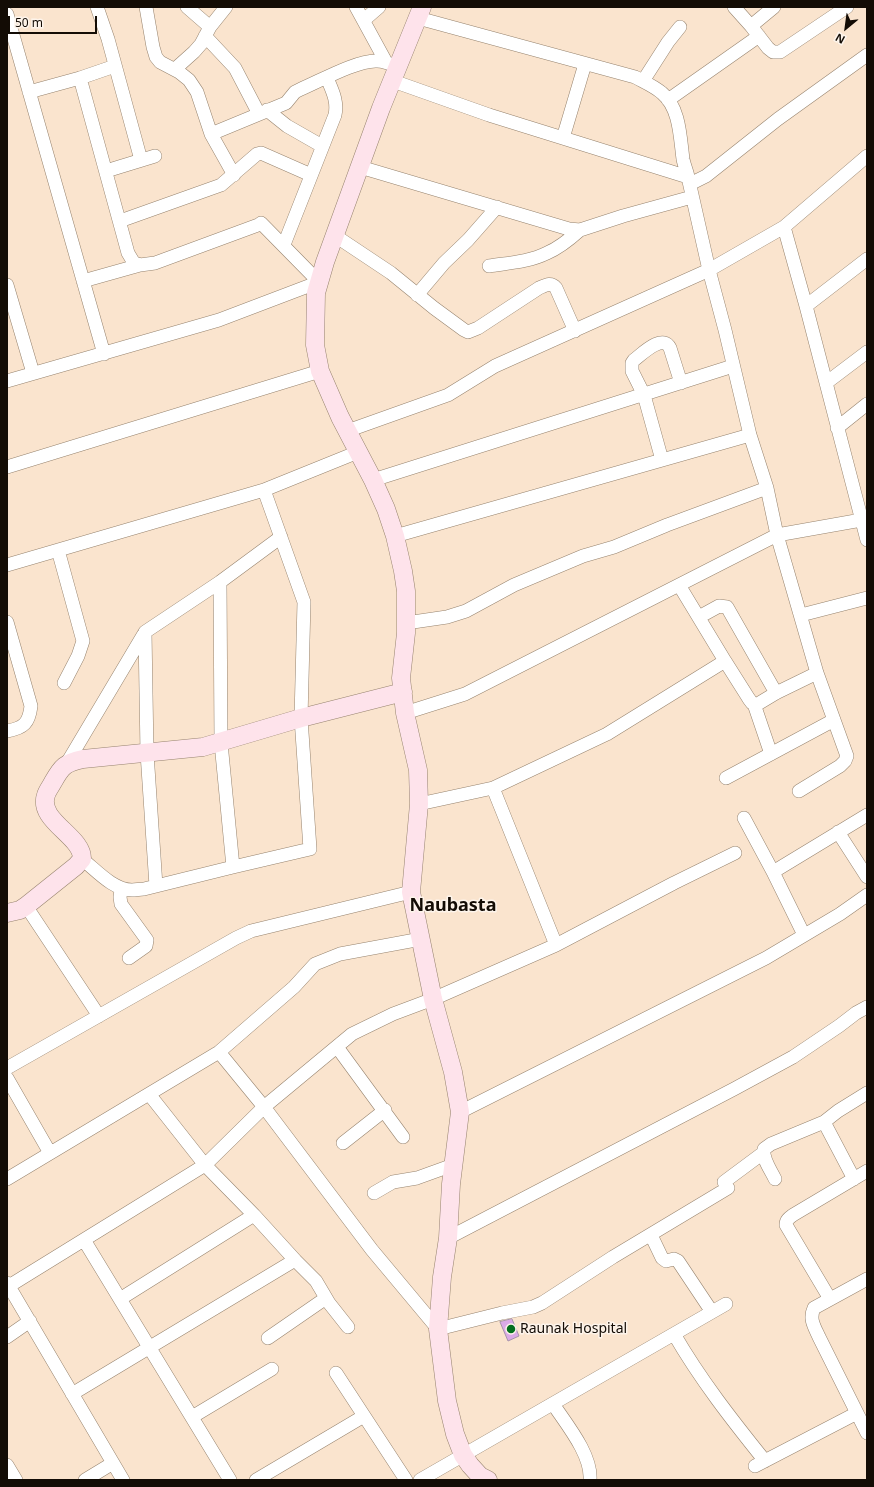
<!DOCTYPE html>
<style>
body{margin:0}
#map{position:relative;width:874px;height:1487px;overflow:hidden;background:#fae4ce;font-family:"Noto Sans",sans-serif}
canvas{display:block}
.frame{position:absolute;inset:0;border:8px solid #130c05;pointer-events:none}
.north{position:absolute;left:826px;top:8px;width:40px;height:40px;-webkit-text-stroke:3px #fdf4eb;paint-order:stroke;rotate:209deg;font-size:11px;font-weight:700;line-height:16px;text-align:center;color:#130c05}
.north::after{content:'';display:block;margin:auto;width:14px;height:18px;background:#130c05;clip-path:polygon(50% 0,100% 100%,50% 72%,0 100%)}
.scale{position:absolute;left:8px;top:16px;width:89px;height:18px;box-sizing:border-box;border:2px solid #130c05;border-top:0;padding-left:5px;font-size:12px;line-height:14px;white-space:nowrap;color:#130c05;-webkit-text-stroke:3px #fdf4eb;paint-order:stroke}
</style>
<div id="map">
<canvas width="874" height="1487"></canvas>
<div class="frame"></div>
<div class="north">N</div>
<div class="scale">50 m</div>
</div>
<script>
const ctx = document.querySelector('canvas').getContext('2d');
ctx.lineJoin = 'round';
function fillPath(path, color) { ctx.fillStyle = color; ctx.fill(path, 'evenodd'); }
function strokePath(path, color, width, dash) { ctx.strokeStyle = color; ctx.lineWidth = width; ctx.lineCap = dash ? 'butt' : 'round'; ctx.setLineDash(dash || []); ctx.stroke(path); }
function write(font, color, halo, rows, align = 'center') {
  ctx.font = font + ' "Noto Sans",sans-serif'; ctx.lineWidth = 3; ctx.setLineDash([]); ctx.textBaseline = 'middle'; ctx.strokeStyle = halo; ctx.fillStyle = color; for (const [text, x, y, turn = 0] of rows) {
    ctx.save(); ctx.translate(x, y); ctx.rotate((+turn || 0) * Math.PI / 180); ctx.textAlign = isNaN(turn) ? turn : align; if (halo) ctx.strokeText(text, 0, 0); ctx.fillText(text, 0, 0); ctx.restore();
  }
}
const building = new Path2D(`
 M512 1319 519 1336 508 1341 500 1322Z`);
const street = new Path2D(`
 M97 7 108 39 141 160
 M146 7 153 47 156 57 160 62 179 72 189 80 197 92 211 134 234 175
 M187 7 210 27
 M356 7 386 62
 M734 7 751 26 768 48 773 52H780L847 7
 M7 14 104 354
 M418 18 635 77C644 82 654 86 662 93 680 108 680 137 683 159 684 165 687 171 688 177
 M364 20 379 7
 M751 26 774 7
 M205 36 235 68 259 114
 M175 69 194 52 201 44 210 27 226 7
 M80 78 128 253 134 263 140 265 155 263 258 225
 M393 81 489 115 688 177 709 270 725 330 750 435 767 488 777 535 817 673 847 756 845 761 840 766 799 791
 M643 81 668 42 680 27
 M29 92 80 78 115 66
 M668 100 759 36
 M267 110 287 126 322 146
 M211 134 286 103 295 92 301 89C320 81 357 60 377 61 385 61 391 64 398 67
 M563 138 585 64
 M360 167 569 229 580 230 623 216 692 197
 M106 171 155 156
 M690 184 706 176 778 119 867 55
 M120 221 221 185 257 154 261 153 311 175
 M784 227 806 306 867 540
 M334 235 391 273 434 308 464 330 468 332 478 328 539 288C546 285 551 282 556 288L575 331
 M285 242 335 115C338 101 332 90 327 78
 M489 266C508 263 529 262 547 253 559 248 570 239 580 230
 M83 280V281L140 265
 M7 285 33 373
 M417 295 444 263 468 240 497 207
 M806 306 867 259
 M7 381 219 320 319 282 261 223
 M826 383 867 352
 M837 428 867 404
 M347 431 448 395 495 366 709 270 784 227 867 156
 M662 460 644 395 632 371V363L634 360C642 354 663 333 670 348L681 383
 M7 467 320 371
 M373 480 733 366
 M264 490 358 452
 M395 536 750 435
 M58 550 83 641 78 656 64 683
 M7 565 264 490 304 602 301 718 310 849 233 867 144 889C140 889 136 890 132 890 113 890 96 870 82 859
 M220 582 221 743 233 867
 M679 585 725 661
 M801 615 867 598
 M699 617 719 606 727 607 776 693
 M7 622 31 706C29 723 24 728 7 731
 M406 623 447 617 466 611 514 585 583 556 614 547 667 525 767 488
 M145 632 147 753 156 886
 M754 704 771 754
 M405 713 465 694 777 535 867 519
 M67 763 145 632 220 582 281 537
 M726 778 834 720
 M493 788 556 945
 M419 804 493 788 607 734 725 661 749 699 752 703 756 705 776 693 817 673
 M744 818 773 872 804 935
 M838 832 867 877
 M773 872 867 815
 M121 888 120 897 121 904 147 940 146 946 129 958
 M26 906 99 1016
 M337 1047 403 1137
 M219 1052 264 1107 372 1250 438 1329 502 1313 533 1307 542 1303 613 1257 728 1188
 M7 1068 236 938 251 931 411 892
 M7 1078 50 1153
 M460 1112 766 958 840 914 867 895
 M343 1143 385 1110
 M7 1179 219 1052 294 987 315 964 340 954 421 939
 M775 1179C771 1170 762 1159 764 1149L771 1144 824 1122
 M854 1179 824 1122 838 1111 867 1093
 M724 1182 763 1153
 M374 1193 393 1182 417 1178 453 1165
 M651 1235 662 1258 666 1261 674 1259 678 1261 712 1312
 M448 1238 734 1089 793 1057 839 1026 856 1013 867 1007
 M84 1240 230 1480
 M295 1260 316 1281 329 1303 348 1327
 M867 1279 814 1308C809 1319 814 1326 819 1337L867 1433
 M7 1283 123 1480
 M9 1286 205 1165 264 1107 352 1034 393 1014 433 999 556 945 674 883 735 853
 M120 1299 254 1215
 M830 1299 786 1225C786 1220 789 1218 793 1215L867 1171
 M674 1334C700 1379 732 1420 765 1461
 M7 1337 30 1321
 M268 1338 326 1298
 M336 1373 406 1480
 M72 1394 295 1260 254 1215 205 1165 149 1094
 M553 1404C567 1425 592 1455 590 1480
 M192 1417 272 1369
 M7 1465 16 1480
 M755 1466 857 1413
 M85 1480 113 1463
 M256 1480 364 1416
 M420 1480 726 1304`);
const secondary = new Path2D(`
 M422 7 381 108 325 262 316 293 315 345 320 371 340 417 373 480 386 509 395 536 403 571 406 591V633L401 678 405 713 418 770 419 804 411 892 433 999 453 1072 460 1112 451 1184 448 1238 442 1277 438 1329 447 1401 455 1434 463 1455 470 1465 480 1476 488 1480
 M7 913 20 910 26 906 76 866 82 859C83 836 37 821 46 795 47 791 51 786 53 782 62 766 65 763 83 759L203 747 301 718 403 692`);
const markers = [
 [511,1329,5,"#046e1d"]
];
const poiNames = [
 ["Raunak Hospital",520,1329]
];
const districtNames = [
 ["Naubasta",453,906]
];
fillPath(building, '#dbaae7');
strokePath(building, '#a593aa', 1);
strokePath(street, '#96836e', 14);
strokePath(secondary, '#96836e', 19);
strokePath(street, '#fff', 13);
strokePath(secondary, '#fee3eb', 18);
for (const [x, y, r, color] of markers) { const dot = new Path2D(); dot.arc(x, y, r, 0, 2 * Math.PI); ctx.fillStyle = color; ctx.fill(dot); strokePath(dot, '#fdf4eb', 1.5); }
write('14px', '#130c05', '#fdf4eb', poiNames, 'left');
write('bold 18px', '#130c05', '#fdf4eb', districtNames);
</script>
